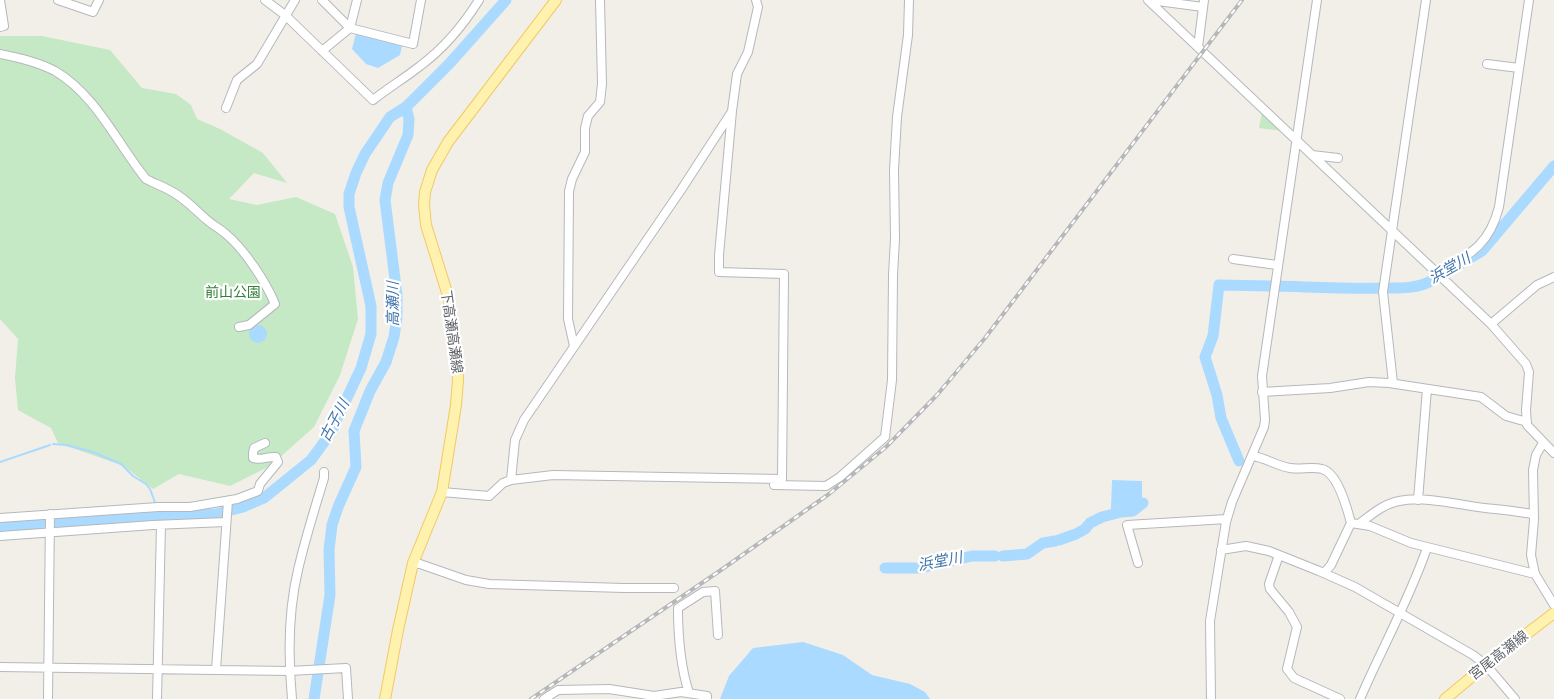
<!DOCTYPE html>
<meta charset="utf-8">
<style>
body{margin:0}
canvas{display:block;background:#f1efe8}
</style>
<canvas width="1554" height="699"></canvas>
<script>
const ctx = document.querySelector('canvas').getContext('2d');
ctx.lineJoin = 'round';
function fillPath(path, color) { ctx.fillStyle = color; ctx.fill(path, 'evenodd'); }
function strokePath(path, color, width, dash) { ctx.strokeStyle = color; ctx.lineWidth = width; ctx.lineCap = dash ? 'butt' : 'round'; ctx.setLineDash(dash || []); ctx.stroke(path); }
function write(font, color, halo, rows, align = 'center') {
  ctx.font = font + ' Arial,"Noto Sans JP",sans-serif'; ctx.lineWidth = 4.5; ctx.setLineDash([]); ctx.textBaseline = 'middle'; ctx.strokeStyle = halo; ctx.fillStyle = color; for (const [text, x, y, turn = 0] of rows) {
    ctx.save(); ctx.translate(x, y); ctx.rotate((+turn || 0) * Math.PI / 180); ctx.textAlign = isNaN(turn) ? turn : align; if (halo) ctx.strokeText(text, 0, 0); ctx.fillText(text, 0, 0); ctx.restore();
  }
}
const green = new Path2D(`
 M0 36H42L110 50 142 88 176 94 191 105 197 119 220 129 263 153 287 183 254 173 229 199 257 205 296 197 335 214 353 267 358 319 340 375 314 427 270 466 230 486 179 474 153 489 124 466 58 443 51 428 18 410 15 378 18 339 0 319Z
 M1262 112 1283 131 1259 128Z`);
const water = new Path2D(`
 M356 33 402 46 400 55 378 68 366 64 352 49Z
 M249 334a9 9 0 1 1 18 0a9 9 0 1 1-18 0Z
 M1112 480 1142 481V498L1130 507 1111 509Z
 M803 642 843 655 872 675 910 684 925 692 930 699H720L729 676 753 648Z`);
const stream = new Path2D(`
 M53 444 66 445 93 452 121 464 133 476 146 484 150 489 156 505
 M0 462 50 445
 M158 510 160 516`);
const river = new Path2D(`
 M1277 286C1313 287 1348 289 1383 288 1399 288 1415 289 1429 282L1482 251 1554 166
 M1239 461 1221 418 1217 395 1205 357 1213 336 1219 285 1270 286
 M0 528 115 518 216 514 243 507 264 498 311 460 330 434 361 368 371 334V306L349 207V194L356 173 365 154 390 117 406 107 450 63 506 0
 M1059 540 1076 534 1085 529 1090 523 1102 517 1121 512 1133 511 1143 503
 M1003 556 1027 554 1043 543 1055 541
 M885 568H921L972 556H995
 M314 699 330 595 329 550 332 525 338 507 356 467 354 431 370 391 386 362 394 337 397 317V295L385 200 388 183 408 135 409 119 406 107`);
const minor = new Path2D(`
 M58 0 93 12 99 0
 M265 0 285 15 373 100C388 88 405 78 420 66 443 49 464 24 479 0
 M322 0 350 28 413 44 421 0
 M1148 0 1491 324 1526 364 1529 372 1526 410 1527 425 1554 453
 M1150 0 1203 7
 M0 27 4 26 0 0
 M1198 47 1204 0
 M322 51 350 28 357 0
 M0 54C19 58 38 62 55 71 96 95 117 143 146 179 153 183 160 185 167 189 183 196 194 209 207 220 213 225 220 229 226 234 244 249 266 282 275 304L249 325 239 327
 M1487 64 1519 68
 M226 108 237 80 257 64 295 0
 M1312 155 1338 158
 M1233 259 1277 265
 M1437 273C1470 254 1489 246 1499 207L1529 0
 M1491 324 1537 285 1554 277
 M574 346 568 319 569 191 572 179 585 152V128L588 116 600 102 602 84 600 0
 M1393 383 1383 292 1426 0
 M1262 392 1330 388 1369 382 1389 383 1481 397 1506 416 1527 422
 M1543 443 1536 455 1533 470 1534 520 1531 555 1535 574 1554 605
 M1253 456C1266 458 1277 466 1290 468 1300 470 1312 466 1322 469 1338 473 1347 508 1351 523L1331 565 1324 573
 M511 480 515 440 524 420 681 190 731 113
 M774 485 826 486 840 477 885 437 892 380 893 275 895 239 894 170 897 117 908 35 909 0
 M442 492 489 496 503 483 511 480 553 475 782 479 784 274 719 272V255L732 111 737 74 748 52 758 7 756 0
 M1418 500 1427 389
 M0 518 158 507H190L237 499 258 491 260 484 278 462 276 457C268 456 261 461 253 458V453L254 448 265 443
 M1351 523 1370 526 1411 543 1535 574
 M1359 524C1371 515 1383 504 1399 501 1427 495 1466 507 1495 509 1507 510 1520 512 1533 514
 M0 536 153 525 226 522
 M1221 550 1246 546 1269 551 1319 571 1355 587 1473 655 1486 665 1515 699
 M1279 555 1269 584 1270 589 1289 612 1297 627 1287 669 1294 678 1340 699
 M413 563 420 564 466 580 489 584 624 588H674
 M1138 563 1127 525 1227 519
 M0 667 289 671 346 668 348 699
 M216 670 228 501
 M689 693C680 665 678 638 678 608L703 592 715 591 718 635
 M48 699 50 514
 M157 699 161 525
 M292 699C288 656 288 612 298 570 305 539 315 508 324 478V472
 M544 699 558 690 609 689 654 696 681 692 707 696V699
 M1211 699 1210 621 1226 522 1232 502 1264 427 1265 420 1262 376 1317 0
 M1360 699C1382 648 1409 600 1427 548`);
const major = new Path2D(`
 M385 699 398 630 413 563 442 492 456 405 458 380 457 354 449 299 426 225 424 205 425 192 432 170 448 142 556 0
 M1445 699 1486 665 1554 613`);
const rail = new Path2D(`
 M531 699 721 570 829 494 886 447 937 395 985 338 1242 0`);
const parkNames = [
 ["前山公園",233,293]
];
const streetNames = [
 ["下高瀬高瀬線",451,332,82],
 ["宮尾高瀬線",1499,656,-38]
];
const waterNames = [
 ["浜堂川",1450,269,-30],
 ["高瀬川",394,304,-90],
 ["古子川",335,421,-62],
 ["浜堂川",940,562,-11]
];
fillPath(green, '#c5e8c5');
fillPath(water, '#aadaff');
strokePath(stream, '#aadaff', 2);
strokePath(river, '#aadaff', 11);
strokePath(minor, '#b5b8bc', 10);
strokePath(major, '#f2c960', 12);
strokePath(minor, '#fff', 8);
strokePath(major, '#fff2af', 10);
strokePath(rail, '#b6b7b8', 4);
strokePath(rail, '#fff', 2, [5.5]);
write('14px', '#348238', '#fff', parkNames);
write('14px', '#5f6368', '#fff', streetNames);
write('italic 15px', '#4174aa', '#fff', waterNames);
</script>
